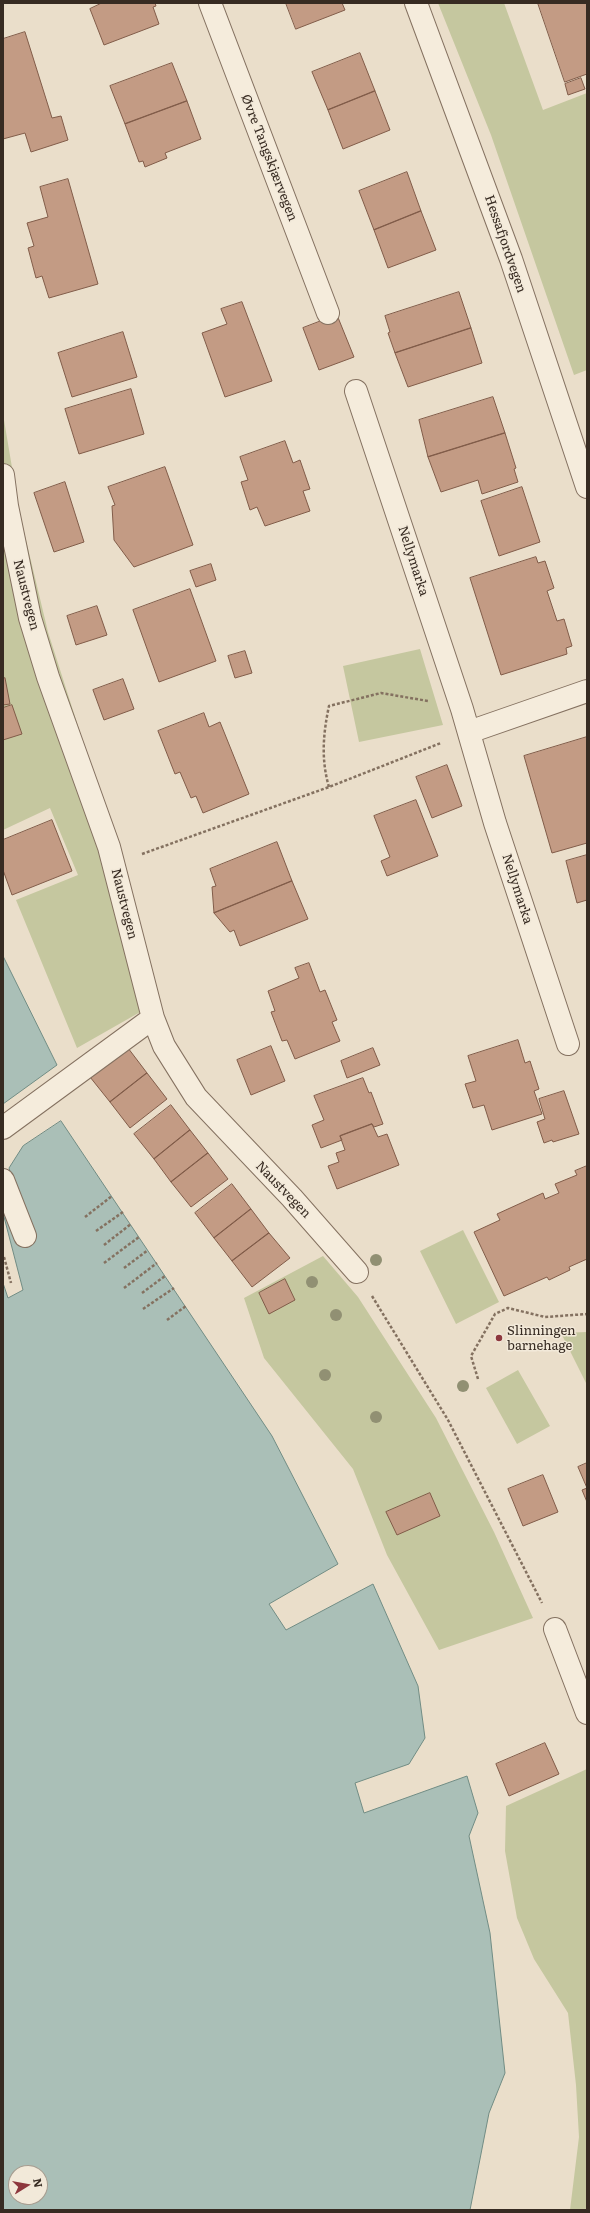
<!DOCTYPE html>
<meta charset="utf-8">
<style>
body{margin:0}
#map{position:relative;width:590px;height:2213px;overflow:hidden;background:#eadeca;font-family:Literata,serif}
canvas{display:block}
.frame{position:absolute;inset:0;border:4px solid #372b22;pointer-events:none}
.north{position:absolute;left:8px;top:2165px;width:40px;height:40px;box-sizing:border-box;background:#f2e9d9;border:1px solid #a79d90;border-radius:50%;rotate:79deg;font-size:11px;font-weight:700;line-height:16px;text-align:center;color:#372b22}
.north::after{content:'';display:block;margin:auto;width:14px;height:18px;background:#8d373d;clip-path:polygon(50% 0,100% 100%,50% 72%,0 100%)}
</style>
<div id="map">
<canvas width="590" height="2213"></canvas>
<div class="frame"></div>
<div class="north">N</div>
</div>
<script>
const ctx = document.querySelector('canvas').getContext('2d');
ctx.lineJoin = 'round';
function fillPath(path, color) { ctx.fillStyle = color; ctx.fill(path, 'evenodd'); }
function strokePath(path, color, width, dash) { ctx.strokeStyle = color; ctx.lineWidth = width; ctx.lineCap = dash ? 'butt' : 'round'; ctx.setLineDash(dash || []); ctx.stroke(path); }
function write(font, color, halo, rows, align = 'center') {
  ctx.font = font + ' Literata,serif'; ctx.lineWidth = 3; ctx.setLineDash([]); ctx.textBaseline = 'middle'; ctx.strokeStyle = halo; ctx.fillStyle = color; for (const [text, x, y, turn = 0] of rows) {
    ctx.save(); ctx.translate(x, y); ctx.rotate((+turn || 0) * Math.PI / 180); ctx.textAlign = isNaN(turn) ? turn : align; if (halo) ctx.strokeText(text, 0, 0); ctx.fillText(text, 0, 0); ctx.restore();
  }
}
const green = new Path2D(`
 M438 3H504L543 110 587 93V370L574 375 491 135Z
 M3 414 20 515 48 632 115 842 156 1003 77 1048 16 900 78 875 50 808 3 830Z
 M420 649 443 725 359 742 343 666Z
 M463 1230 499 1302 456 1324 420 1251Z
 M323 1256 358 1297 436 1418 494 1532 533 1618 439 1650 387 1555 353 1469 264 1358 244 1298Z
 M587 1332V1385L561 1333Z
 M518 1370 550 1426 517 1444 486 1388Z
 M587 1769V2210H570L579 2137 576 2085 568 2013 534 1959 517 1918 505 1851 506 1806Z`);
const water = new Path2D(`
 M3 956 57 1065 3 1104Z
 M61 1121 272 1436 338 1564 269 1604 286 1630 373 1584 418 1686 425 1738 409 1764 355 1783 364 1813 467 1776 478 1813 469 1836 490 1933 505 2073 489 2113 470 2210H3V1283L8 1298 23 1290 3 1213V1201L17 1195 9 1168 23 1146ZM16 2173H40V2197H16Z`);
const building = new Path2D(`
 M102 3H155L156 6 153 7 159 24 104 45 90 9Z
 M286 3H342L345 10 296 29Z
 M538 3H587V74L565 82Z
 M25 32 52 118 61 116 68 140 31 152 25 133 3 139V39Z
 M360 53 375 91 328 110 312 72Z
 M172 63 187 101 125 124 110 86Z
 M581 78 585 89 568 95 565 84Z
 M375 91 390 130 343 149 328 110Z
 M187 101 201 139 165 153 167 158 145 167 143 161 139 162 125 124Z
 M407 172 421 211 374 230 359 191Z
 M68 179 98 284 49 298 42 276 36 278 28 248 34 246 27 223 48 217 40 187Z
 M421 211 436 250 388 268 374 230Z
 M459 292 471 328 395 353 388 333 390 332 385 316Z
 M242 302 272 381 225 397 202 333 227 324 221 309Z
 M337 315 354 357 319 370 303 328Z
 M471 328 482 363 408 387 395 353Z
 M123 332 137 377 72 397 58 353Z
 M131 389 144 434 79 454 65 409Z
 M493 397 505 433 428 457 419 420Z
 M505 433 516 468 514 469 518 482 482 494 478 480 441 492 428 457Z
 M285 441 293 463 300 460 310 489 303 491 310 511 265 526 257 507 250 510 241 482 248 480 240 457Z
 M165 467 193 545 134 567 114 540 112 506 115 505 108 487Z
 M65 482 84 542 54 552 34 493Z
 M522 487 540 542 499 556 481 501Z
 M536 557 538 563 545 561 554 588 547 591 557 621 564 619 572 646 566 648 567 654 501 675 470 578Z
 M211 564 216 580 196 587 190 571Z
 M190 589 216 661 159 682 133 610Z
 M97 606 107 635 76 645 67 616Z
 M245 651 252 673 235 678 228 656Z
 M5 678 10 704 3 705V679Z
 M123 679 134 709 104 720 93 690Z
 M12 705 22 734 3 740V708Z
 M204 713 209 727 220 722 249 794 203 813 196 796 191 798 180 772 175 774 158 731Z
 M587 737V843L552 853 524 756Z
 M447 765 462 806 432 818 416 777Z
 M416 800 438 856 387 876 381 861 390 857 374 816Z
 M52 820 72 871 12 895 3 870V840Z
 M277 842 292 881 214 913 212 887 216 886 210 869Z
 M587 855V900L577 903 566 861Z
 M292 881 308 919 240 946 234 930 230 932 214 913Z
 M309 963 320 992 325 990 337 1020 332 1022 340 1041 295 1059 287 1040 282 1041 271 1012 275 1011 268 991 299 978 295 968Z
 M518 1040 525 1063 530 1061 539 1089 534 1091 542 1114 492 1130 484 1105 473 1108 465 1084 476 1081 468 1056Z
 M271 1046 285 1081 251 1095 237 1060Z
 M128 1048 147 1073 110 1102 90 1077Z
 M373 1048 380 1065 347 1078 341 1061Z
 M147 1073 167 1099 130 1128 110 1102Z
 M363 1078 369 1093 371 1092 383 1124 374 1127 372 1124 340 1136 342 1140 321 1148 312 1125 324 1120 314 1096Z
 M564 1091 579 1134 553 1142 552 1140 544 1143 537 1122 545 1119 539 1099Z
 M171 1105 190 1130 154 1159 134 1134Z
 M372 1124 378 1137 387 1134 399 1165 337 1189 328 1166 339 1162 336 1153 345 1150 340 1136Z
 M190 1130 208 1153 171 1182 154 1159Z
 M208 1153 228 1179 191 1207 171 1182Z
 M587 1166V1259L569 1267 570 1270 549 1280 547 1277 504 1296 474 1232 500 1220 497 1214 543 1193 545 1199 559 1193 555 1184 577 1175 575 1171Z
 M232 1184 251 1209 214 1238 195 1213Z
 M251 1209 269 1233 232 1261 214 1238Z
 M269 1233 290 1258 252 1287 232 1261Z
 M285 1279 295 1300 269 1314 259 1293Z
 M587 1463V1502L582 1490 587 1488 578 1467Z
 M543 1475 558 1512 523 1526 508 1489Z
 M430 1493 440 1516 397 1535 386 1512Z
 M545 1743 559 1774 509 1796 496 1764Z`);
const path = new Path2D(`
 M329 787C321 760 323 734 329 706L381 693 428 701
 M142 854 329 787 441 743
 M85 1217 112 1196
 M96 1231 123 1212
 M104 1245 131 1224
 M4 1257 11 1283
 M104 1263 139 1237
 M124 1268 148 1250
 M124 1288 157 1263
 M142 1293 165 1276
 M372 1296 448 1420 542 1603
 M143 1309 174 1288
 M167 1320 186 1306
 M478 1379 471 1356 495 1314 508 1308 545 1317 587 1314`);
const minor = new Path2D(`
 M210 3 328 313
 M416 3 511 259 587 487
 M356 391 462 709 495 823 568 1044
 M3 475 7 506 30 618 48 677 109 847 153 1018 164 1046 196 1097 292 1198 357 1272
 M469 732 587 691
 M3 1128 153 1018
 M3 1180 25 1236
 M555 1629 587 1713`);
const trees = [
 [376,1260],
 [312,1282],
 [336,1315],
 [325,1375],
 [463,1386],
 [376,1417]
];
const markers = [
 [499,1338,4,"#8d373d"]
];
const streetNames = [
 ["Øvre Tangskjærvegen",269,158,69],
 ["Hessafjordvegen",505,244,71],
 ["Nellymarka",413,561,72],
 ["Naustvegen",26,595,76],
 ["Nellymarka",517,889,72],
 ["Naustvegen",124,904,76],
 ["Naustvegen",283,1190,46]
];
const poiNames = [
 ["Slinningen",507,1331],
 ["barnehage",507,1346]
];
fillPath(green, '#c5c79f');
fillPath(water, '#aabfb7');
strokePath(water, '#718c84', 1);
fillPath(building, '#c39b84');
strokePath(building, '#815c49', 1);
strokePath(minor, '#847160', 24);
strokePath(path, '#847160', 2.5, [3, 2]);
strokePath(minor, '#f5ecdc', 22);
ctx.fillStyle = '#919073';
for (const [x, y] of trees) { ctx.beginPath(); ctx.arc(x, y, 6, 0, 2 * Math.PI); ctx.fill(); }
for (const [x, y, r, color] of markers) { const dot = new Path2D(); dot.arc(x, y, r, 0, 2 * Math.PI); ctx.fillStyle = color; ctx.fill(dot); strokePath(dot, '#f2e9d9', 1.5); }
write('13px', '#372b22', '#f2e9d9', streetNames);
write('13px', '#372b22', '#f2e9d9', poiNames, 'left');
</script>
